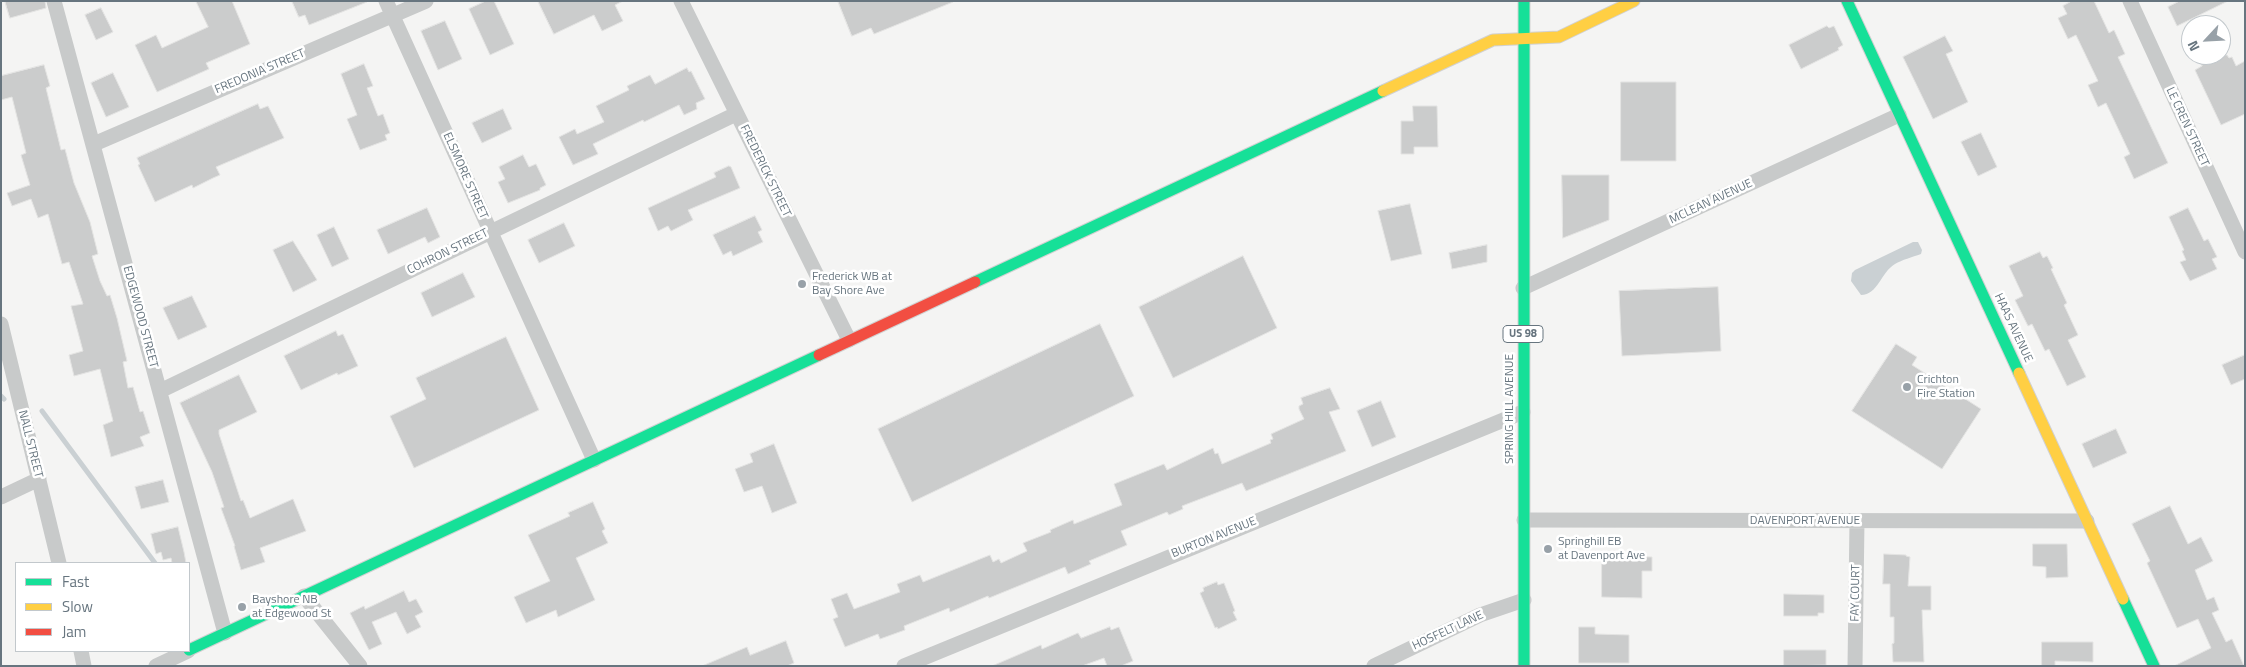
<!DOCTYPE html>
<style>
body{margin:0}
#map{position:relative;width:2246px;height:667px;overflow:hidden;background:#f4f4f3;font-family:"Titillium Web",sans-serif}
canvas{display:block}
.frame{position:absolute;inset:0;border:2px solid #67757f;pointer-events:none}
.legend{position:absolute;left:15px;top:562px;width:175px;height:90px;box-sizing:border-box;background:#fff;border:1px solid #c2c8cc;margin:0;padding:6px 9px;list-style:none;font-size:15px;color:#67757f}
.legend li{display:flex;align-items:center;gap:10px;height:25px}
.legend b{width:25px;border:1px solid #c2c8cc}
.north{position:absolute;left:2181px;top:15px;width:50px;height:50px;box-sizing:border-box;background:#fff;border:1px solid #c2c8cc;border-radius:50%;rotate:245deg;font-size:14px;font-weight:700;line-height:20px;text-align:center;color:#67757f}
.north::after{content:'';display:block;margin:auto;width:18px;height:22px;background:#98a1a8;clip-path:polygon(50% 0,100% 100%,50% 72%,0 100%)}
</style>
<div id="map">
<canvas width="2246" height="667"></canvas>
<div class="frame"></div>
<ul class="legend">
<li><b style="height:6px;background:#16e098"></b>Fast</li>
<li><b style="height:6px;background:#ffcf43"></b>Slow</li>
<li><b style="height:6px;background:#f24e42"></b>Jam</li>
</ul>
<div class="north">N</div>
</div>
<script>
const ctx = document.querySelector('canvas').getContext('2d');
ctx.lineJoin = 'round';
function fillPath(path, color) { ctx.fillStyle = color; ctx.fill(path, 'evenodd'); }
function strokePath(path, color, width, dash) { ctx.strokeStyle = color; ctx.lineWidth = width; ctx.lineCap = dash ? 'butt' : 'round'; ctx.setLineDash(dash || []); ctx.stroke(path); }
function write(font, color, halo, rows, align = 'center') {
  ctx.font = font + ' "Titillium Web",sans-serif'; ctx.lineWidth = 5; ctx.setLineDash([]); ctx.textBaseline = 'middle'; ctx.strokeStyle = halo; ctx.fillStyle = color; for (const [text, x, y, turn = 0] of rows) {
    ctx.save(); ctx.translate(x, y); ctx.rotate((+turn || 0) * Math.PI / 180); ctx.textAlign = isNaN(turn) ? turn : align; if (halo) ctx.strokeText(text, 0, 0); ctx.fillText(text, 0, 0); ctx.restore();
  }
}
const water = new Path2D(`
 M1913 242H1918L1922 250 1921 254C1912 257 1902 260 1895 264 1881 272 1878 295 1861 295L1851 281 1852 273 1855 270Z`);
const stream = new Path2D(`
 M1 396 4 399
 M42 411 155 563`);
const building = new Path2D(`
 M5 1H45L46 8 10 18Z
 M196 1H232L250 44 206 63 209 69 157 92 135 45 156 35 162 48 208 27Z
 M292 1H367V2L309 25 305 15 299 17Z
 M486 1H494L514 44 490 55 469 9Z
 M538 1H623L615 5 623 21 602 31 594 15 554 34Z
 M838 1H953V2L874 34 871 28 852 36Z
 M2072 1H2094L2109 33 2114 30 2125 54 2118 57 2168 163 2134 179 2124 157 2130 154 2106 103 2098 107 2088 85 2098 81 2076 35 2068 39 2058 18 2067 14 2063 6Z
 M2180 1H2228L2177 26 2168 7Z
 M101 8 113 32 96 40 85 15Z
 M445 21 462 59 438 70 421 31Z
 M1827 26 1829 28 1834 26 1843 45 1838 48 1839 50 1801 69 1789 45Z
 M1945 36 1953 51 1946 54 1968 102 1933 119 1903 57Z
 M2196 55H2227L2229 58 2232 57 2236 66 2245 61V114L2221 125 2195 70 2202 66Z
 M364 64 373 86 367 88 378 116 383 114 390 133 385 135 387 140 360 150 347 119 357 115 341 74Z
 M44 65 50 86 46 88 61 150 65 149 74 183 90 222 98 254 92 256 100 281 107 296 110 295 117 318 127 361 123 362 128 388 133 387 140 412 143 411 150 433 140 437 144 446 111 457 103 425 113 421 100 369 74 376 69 355 83 351 71 306 83 304 69 262 62 264 48 214 38 218 31 199 12 206 7 193 30 185 21 155 26 153 12 97 1 100V76Z
 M687 68 689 72 691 71 705 99 696 103 697 109 684 115 679 105 644 122 643 120 593 144 598 154 573 165 559 137 575 129 577 134 604 122 596 106 629 90 627 86 650 75 655 84Z
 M113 73 129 107 106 117 91 83Z
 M1621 82H1676V161H1621Z
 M258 104 260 109 268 106 284 138 216 167 220 175 213 178 193 188 192 185 155 202 138 165 140 164 137 158Z
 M1413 106H1437L1438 147H1414V154H1401V121H1413Z
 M503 109 512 129 482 143 472 123Z
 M1981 133 1997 167 1978 176 1961 142Z
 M523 155 529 167 536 164 546 185 540 188V190L508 203 498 182 505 179 499 167Z
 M729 166 731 167 740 188 688 210 693 220 671 231 668 226 658 231 648 208 716 177 714 173Z
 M1562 175H1609V220L1563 238Z
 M1410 204 1422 254 1391 261 1378 211Z
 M427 208 440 237 428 243 425 237 388 254 377 230Z
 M2188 208 2204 241 2208 239 2217 257 2212 259 2217 269 2190 281 2180 262 2186 260 2182 251 2184 250 2169 217Z
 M755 216 762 230 758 232 763 242 733 256 731 251 723 255 713 235Z
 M564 223 575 246 539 263 528 240Z
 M334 227 349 259 332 267 317 235Z
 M293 241 317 280 293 292 273 250Z
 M1487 245V262L1452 269 1449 253Z
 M2040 252 2043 258 2047 256 2053 268 2051 269 2067 303 2064 305 2078 335 2068 340 2086 377 2067 386 2049 349 2045 351 2032 324 2028 326 2015 300 2023 296 2009 266Z
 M1243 256 1277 328 1173 378 1139 307Z
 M463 273 475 297 432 317 421 293Z
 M1718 287 1721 351 1622 356 1619 291Z
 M192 296 207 327 178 340 163 308Z
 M1100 324 1134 396 912 502 878 429Z
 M336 331 338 336 343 334 358 366 338 375 337 373 301 390 284 356Z
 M506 337 539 410 414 468 390 416 426 399 416 378Z
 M1896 344 1917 357 1912 365 1981 409 1942 469 1852 411Z
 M2245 355V379L2231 385 2222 365Z
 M239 375 257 412 219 430V434L241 501 243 500 250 518 293 499 306 531 260 548 265 562 241 570 234 546H235L221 508 224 507 212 472 180 403Z
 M1330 388 1340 409 1329 412 1346 451 1246 491 1242 483 1182 506 1183 509 1169 515 1167 512 1121 531 1127 545 1089 561 1091 564 1068 574 1065 567 989 598 988 596 950 612 949 608 904 626 905 630 880 639 878 634 845 647 833 619 838 617 831 599 847 593 854 609 900 592 897 584 920 575 923 582 990 555 993 562 999 559 1001 563 1027 551 1023 543 1051 532 1050 530 1073 520 1074 524 1122 505 1114 484 1164 464 1167 470 1213 448 1215 454 1218 453 1222 464 1271 443 1270 440 1273 439 1271 434 1304 419 1299 409V406L1303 404 1301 398Z
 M1381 401 1396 437 1372 447 1357 411Z
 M2116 429 2127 453 2093 468 2082 444Z
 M774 444 797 503 772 513 762 486 744 492 735 469 753 462 750 454Z
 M163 480 169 502 141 509 135 487Z
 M593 502 605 529 602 531 608 543 576 558 595 600 558 617 556 610 526 623 514 597 550 581 528 535 570 516 568 513Z
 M2170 506 2188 544 2201 537 2213 561 2195 570 2207 600 2214 597 2219 610 2212 613 2226 642 2232 639 2244 666H2174L2211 648 2198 619 2177 628 2147 563 2150 561 2132 524Z
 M178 527 184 552 186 563H172L171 558 163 560 161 552 156 554 151 534Z
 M2033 544H2067L2068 577 2046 578V567L2033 566Z
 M1884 554 1906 555V556L1910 557 1908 586H1931V610H1922L1924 662H1893L1892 644 1894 643V617H1890V584H1883Z
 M1602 556 1652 557V571H1642V598L1602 597Z
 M1217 582 1218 585 1224 583 1235 611 1233 612 1237 620 1218 629 1217 627 1215 628 1200 593 1204 591 1203 588Z
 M404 591 409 602 416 599 423 612 415 616 421 627 407 634 396 612 372 622 382 644 369 650 350 613 364 606 365 609Z
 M1784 594 1824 595V613H1818V616H1784Z
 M1110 627 1111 630 1119 627 1133 661 1121 666H1107L1104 658 1082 666H992L1041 645 1042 649 1078 633 1081 638Z
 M1579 627H1595V634L1629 635V663H1579Z
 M786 641 794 663 787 666H702L747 647 750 655Z
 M2042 642H2093V662L2055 661V666H2042Z
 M1784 650H1826V665L1784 666Z`);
const street = new Path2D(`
 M54 1 225 633
 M386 1 594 460
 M681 1 849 340
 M2130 1 2245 252
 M94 144 426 1
 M1523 288 1899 115
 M1 324 59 563
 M160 391 736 114
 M1 497 39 479
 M1524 520 2087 521
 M304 596 360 666
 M81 651 84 666
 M156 666 188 651
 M904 666 1523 412
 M1374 666 1480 615 1524 600
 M1855 666 1857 521`);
const fast = new Path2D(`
 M1524 1V666
 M1847 1 2019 373
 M975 282 1383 91
 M2123 599 2154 666
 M189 650 819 355`);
const slow = new Path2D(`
 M1383 91 1493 40 1559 37 1634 1
 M2019 373 2123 599`);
const jam = new Path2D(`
 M819 355 975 282`);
const markers = [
 [802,284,5,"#98a1a8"],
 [1907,387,5,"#98a1a8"],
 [1548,549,5,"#98a1a8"],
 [242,607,5,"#98a1a8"]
];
const shields = [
 [1523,334,40]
];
const shieldNames = [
 ["US 98",1523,334]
];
const streetNames = [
 ["FREDONIA STREET",260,72,-23],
 ["LE CREN STREET",2187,127,65],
 ["FREDERICK STREET",765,171,64],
 ["ELSMORE STREET",465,176,66],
 ["MCLEAN AVENUE",1711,202,-25],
 ["COHRON STREET",448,252,-26],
 ["EDGEWOOD STREET",140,317,75],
 ["HAAS AVENUE",2013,328,65],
 ["SPRING HILL AVENUE",1510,409,-90],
 ["NALL STREET",30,444,76],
 ["DAVENPORT AVENUE",1805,521],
 ["BURTON AVENUE",1214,538,-22],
 ["FAY COURT",1856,593,-89],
 ["HOSFELT LANE",1448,631,-25]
];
const poiNames = [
 ["Frederick WB at",812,277],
 ["Bay Shore Ave",812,291],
 ["Crichton",1917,380],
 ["Fire Station",1917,394],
 ["Springhill EB",1558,542],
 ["at Davenport Ave",1558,556],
 ["Bayshore NB",252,600],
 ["at Edgewood St",252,614]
];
fillPath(water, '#cad0d3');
strokePath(stream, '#cad0d3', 5);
fillPath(building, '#cbcccc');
strokePath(building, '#e3e3e2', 1);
strokePath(fast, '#d1d1d1', 13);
strokePath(slow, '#d1d1d1', 13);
strokePath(jam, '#d1d1d1', 13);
strokePath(street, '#c8caca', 15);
strokePath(fast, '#16e098', 11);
strokePath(slow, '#ffcf43', 11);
strokePath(jam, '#f24e42', 11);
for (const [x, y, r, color] of markers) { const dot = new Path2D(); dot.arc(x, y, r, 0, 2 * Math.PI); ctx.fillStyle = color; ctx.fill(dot); strokePath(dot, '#fff', 2); }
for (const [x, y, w] of shields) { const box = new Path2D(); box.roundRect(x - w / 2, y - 8.5, w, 17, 4); ctx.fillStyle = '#fff'; ctx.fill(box); strokePath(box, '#67757f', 1); }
write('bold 11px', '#67757f', null, shieldNames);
write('12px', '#67757f', '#fff', streetNames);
write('12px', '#67757f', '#fff', poiNames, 'left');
</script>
